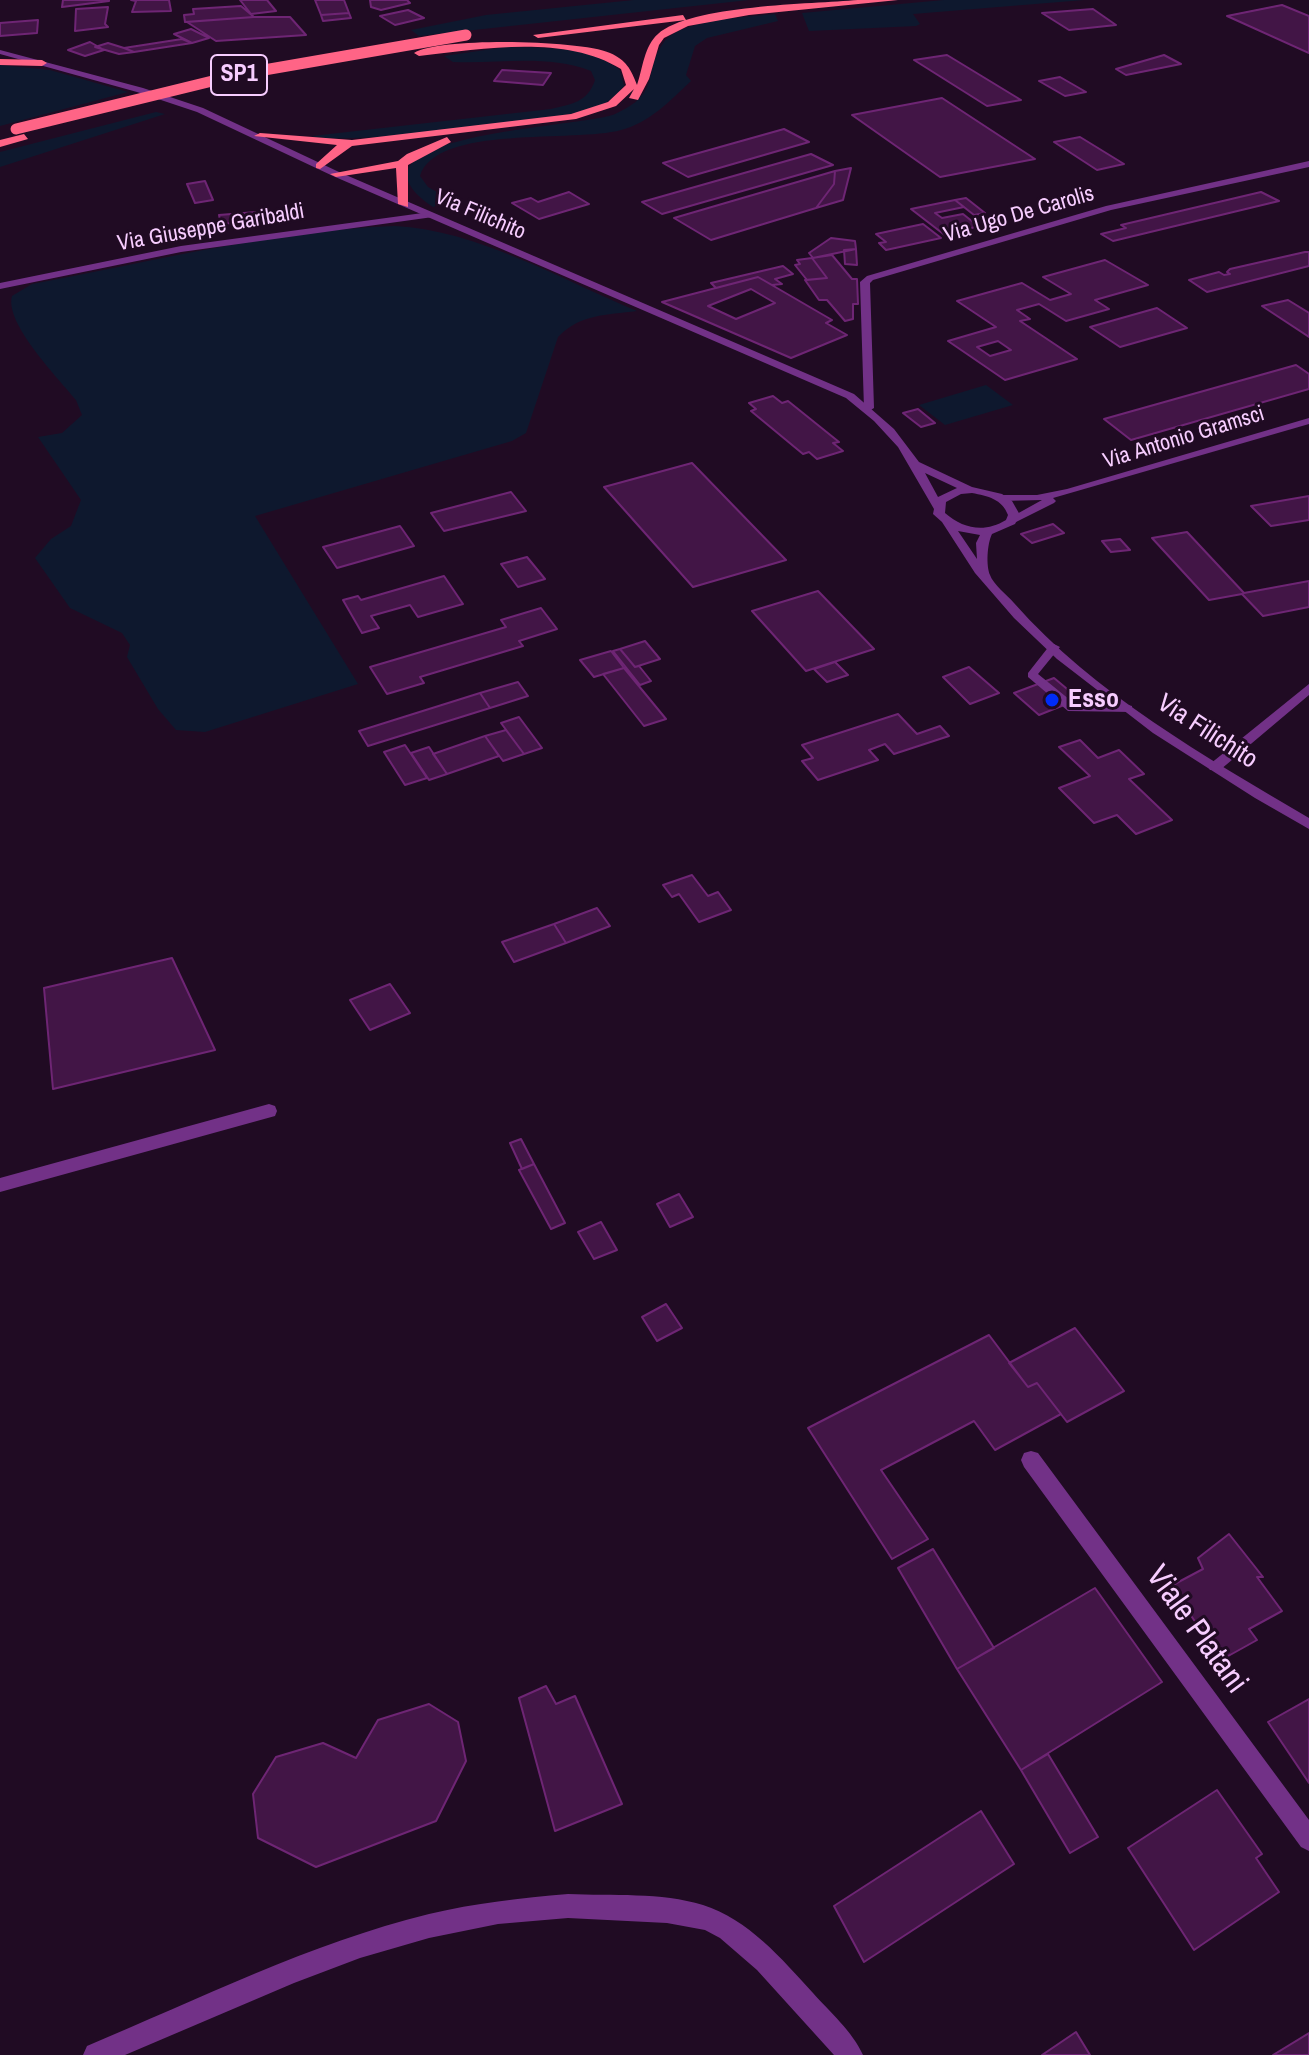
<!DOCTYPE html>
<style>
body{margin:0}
canvas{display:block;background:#200b23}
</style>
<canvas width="1309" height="2055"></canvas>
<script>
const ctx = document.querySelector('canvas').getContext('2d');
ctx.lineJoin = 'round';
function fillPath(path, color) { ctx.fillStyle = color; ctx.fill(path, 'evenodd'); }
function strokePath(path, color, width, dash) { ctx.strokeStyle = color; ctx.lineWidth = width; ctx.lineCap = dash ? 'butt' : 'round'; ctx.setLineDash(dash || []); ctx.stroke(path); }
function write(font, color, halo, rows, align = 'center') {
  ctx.font = font + ' "Archivo Narrow",sans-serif'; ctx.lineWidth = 6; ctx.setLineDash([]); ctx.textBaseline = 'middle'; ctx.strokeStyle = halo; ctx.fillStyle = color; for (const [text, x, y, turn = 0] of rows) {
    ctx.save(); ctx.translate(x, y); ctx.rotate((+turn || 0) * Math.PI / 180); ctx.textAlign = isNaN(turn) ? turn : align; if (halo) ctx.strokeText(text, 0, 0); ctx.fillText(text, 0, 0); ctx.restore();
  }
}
const green = new Path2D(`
 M634 0H749L419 36 411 30 486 15Z
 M944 0H1084L913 14 920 24 916 26 809 31 802 13Z
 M775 14 778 21 707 38 695 46 686 75 691 81C670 101 649 123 621 130 575 143 436 124 420 176L428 187 451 200 433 207C327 133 583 128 615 114 663 93 642 72 664 42 681 19 749 17 775 14Z
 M506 47C544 48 589 45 620 70L624 86C616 96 606 104 594 108 561 121 341 146 312 136L551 109C572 104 588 102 595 80L591 71C546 54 500 64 453 62L444 56Z
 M0 65 50 70 128 92 0 126Z
 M156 112 165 114 0 167V152Z
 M395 226C477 230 562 280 637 311 606 315 580 314 558 337L526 433 512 441 255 516 358 684 205 732 176 730 158 709 127 657 130 645 122 633 70 608 35 558 51 539 71 526 81 500 38 437 62 433 82 415 76 400C59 379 4 323 12 296L32 284C152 262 274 230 395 226Z
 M986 385 1013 405 945 425 919 405Z`);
const building = new Path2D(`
 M63 0H109V1L62 7Z
 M169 0 171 11 132 12 136 1 131 0Z
 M240 0H267L276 11 251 14Z
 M315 0H344L349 13 321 15Z
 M370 0H407L410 3 381 10 371 7Z
 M1282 5 1309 16V53L1227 16Z
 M241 6 254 17 185 22 184 15 194 14 193 9Z
 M108 7 105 24 108 27 75 31 76 9Z
 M1093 9 1116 25 1069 30 1042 13Z
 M408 10 424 18 395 25 380 16Z
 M349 13 351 18 323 21 321 15Z
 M254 17H290L306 35 216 41 187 22Z
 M38 20 37 33 0 36V23Z
 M191 29 209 38 192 43 174 34Z
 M182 39 192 43 134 52 124 48Z
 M90 42 104 50 85 56 68 50Z
 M108 43 124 48 134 52 119 54 95 47Z
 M947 55 1021 100 987 106 914 60Z
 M1164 55 1181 64 1126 75 1116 69Z
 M502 70 551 73 543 85 494 81Z
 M1060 77 1086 92 1065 96 1039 81Z
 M942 98 1035 159 940 177 852 115Z
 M784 129 809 142 688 177 663 163Z
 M1080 137 1124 164 1097 170 1054 142Z
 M811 154 833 165 662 214 642 202Z
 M851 168 843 200 816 208 834 184 835 171Z
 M835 171 834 184 816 208 711 240 674 218Z
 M205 181 213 200 195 203 187 184Z
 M569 192 589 204 539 219 512 203 531 198 538 202Z
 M1261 192 1279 201 1113 241 1101 234 1126 228 1121 225Z
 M966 198 985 213 974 215 955 200Z
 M955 200 964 207 935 213 942 218 963 214 978 226 946 236 911 209Z
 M269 211 271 219 221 224 219 215Z
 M923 224 941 238 886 250 879 243 886 242 876 234Z
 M831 238 855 241 856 249 813 258 809 253Z
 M856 249 857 265 845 264 844 250Z
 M1305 252H1309V266L1207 292 1189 280 1219 272 1224 275 1230 274 1227 272 1230 269Z
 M832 255 852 279H857L858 304H853V319L845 321 827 300H819L805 280 827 278 812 258Z
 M812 258 827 278 807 280 795 265 800 264 797 260Z
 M1105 260 1148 285 1095 300 1109 309 1066 321 1039 304 1017 310 1030 319 1020 321 1077 359 1005 380 948 341 996 327 957 301 1022 283 1050 300 1071 294 1043 277ZM998 341 1011 350 990 356 977 347Z
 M783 266 793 274 775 279 782 284 772 285 758 277 716 288 711 283Z
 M758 277 832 320 826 323 847 335 791 358 662 302ZM751 289 775 303 736 319 708 306Z
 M1288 300 1309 313V337L1262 306Z
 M1157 308 1187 328 1120 347 1090 327Z
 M1296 365 1309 374V389L1131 440 1104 419Z
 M773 396 782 403 788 401 839 442 833 443 843 451 817 459 809 452 803 454 751 411 756 409 749 403Z
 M918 409 935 423 921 427 903 413Z
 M692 463 786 560 693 587 604 487Z
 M511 492 526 511 444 531 431 513Z
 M1309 496V520L1271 526 1251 506Z
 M1053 524 1064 533 1032 543 1021 534Z
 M400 526 414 546 337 568 323 547Z
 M1187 532 1244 593 1309 581V607L1263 616 1242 594 1209 600 1152 538Z
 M1120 539 1130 550 1111 552 1102 541Z
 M527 557 545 579 518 587 501 564Z
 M444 576 463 604 418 617 410 605 371 616 379 628 362 633 343 600 358 596 361 600Z
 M818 591 874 649 806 671 752 611Z
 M541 608 557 629 519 641 523 646 420 677 424 683 387 694 370 667 506 627 501 620Z
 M645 641 660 659 635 667 620 649Z
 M620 649 635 667 639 666 651 681 640 685 613 651Z
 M611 651 624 668 594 677 580 660Z
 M835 662 848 675 827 682 814 669Z
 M969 667 999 693 970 704 943 677Z
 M624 668 666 719 644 726 603 674Z
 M1054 678 1079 699 1039 715 1014 693Z
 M518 682 528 696 490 708 480 693Z
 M480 693 490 708 368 746 359 731Z
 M898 714 917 734 940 726 949 736 894 754 885 744 869 750 878 760 818 780 802 761 813 758 802 745Z
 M519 717 542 748 524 754 501 723Z
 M506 730 524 754 503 761 485 736Z
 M485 736 499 756 447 774 433 754Z
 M1080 740 1098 758 1119 750 1144 774 1129 779 1172 820 1136 834 1117 815 1094 823 1059 788 1090 776 1059 747Z
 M405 745 427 778 405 785 384 752Z
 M429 747 447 774 429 780 411 753Z
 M692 875 708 896 718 892 731 910 699 922 679 894 672 897 663 885Z
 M597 908 610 926 566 943 554 924Z
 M554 924 566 943 514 962 502 942Z
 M172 958 215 1050 53 1089 44 988Z
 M390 984 410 1013 370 1030 350 1000Z
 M521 1139 534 1164 522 1169 510 1143Z
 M534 1164 565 1223 551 1229 519 1170Z
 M679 1194 693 1217 670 1227 657 1204Z
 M601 1222 617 1250 594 1259 578 1232Z
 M666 1304 682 1328 657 1341 642 1317Z
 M1075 1328 1124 1391 1067 1422 1037 1383 1028 1387 1009 1363Z
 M989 1335 1028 1387 1037 1383 1061 1414 995 1450 974 1421 881 1470 928 1539 892 1559 808 1428Z
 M1229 1534 1263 1577H1257L1282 1611 1249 1629 1257 1640 1221 1660 1171 1586 1203 1569 1198 1558Z
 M933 1549 994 1648 957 1669 898 1568Z
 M1095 1588 1162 1682 1021 1770 957 1669Z
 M546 1686 556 1704 575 1696 622 1804 555 1831 519 1698Z
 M1309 1699V1783L1268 1722Z
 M429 1704 458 1722 466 1761 436 1821 316 1867 258 1838 253 1794 276 1757 323 1743 356 1758 378 1720Z
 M1048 1754 1098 1837 1070 1853 1021 1770Z
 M1217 1790 1262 1854 1256 1858 1279 1892 1194 1950 1128 1848Z
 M981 1811 1014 1864 864 1962 834 1906Z
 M1076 2032 1090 2055H1042Z
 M1309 2033V2055H1273Z`);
const service = new Path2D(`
 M1054 644 1060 647 1038 674 1075 704 1128 705 1132 706V712L1068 711 1028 677V673L1050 645Z`);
const minor = new Path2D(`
 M1309 161V167L1111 210 873 280 870 283 874 408 869 411 864 408 860 282 867 276 1106 206Z
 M430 212 434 215 433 217 181 252 0 289V283L181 246Z
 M1309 418V424L1053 498 1056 501 1054 503 1016 522 1006 520 1042 500 1001 501 995 498 1001 495H1037L1067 489Z
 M1309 684V695L1220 770H1210L1208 767 1210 764Z
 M269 1104 275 1106 277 1111 275 1116 0 1192V1178Z
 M1031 1451 1038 1453 1309 1820V1851L1301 1847 1024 1467 1021 1460 1024 1453Z
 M568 1894C612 1896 661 1892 703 1905 748 1919 782 1959 813 1993 829 2011 853 2032 863 2055H834L757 1970 720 1938 705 1930 667 1923 568 1918 498 1924 429 1938 360 1958 294 1983 125 2055H83L87 2046C199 1999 311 1943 429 1914 475 1903 521 1898 568 1894Z`);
const tertiary = new Path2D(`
 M0 50 143 88 203 108 339 172 854 394 894 429 919 462 972 487 1002 494 1012 501 1020 515 1015 524 992 534C987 544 986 566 990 575 993 584 1007 595 1014 603 1094 694 1206 757 1309 818V829L1255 798 1153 733 1057 659 1014 618 975 573 942 522 933 514 934 509 898 447 874 421 846 398 333 176 197 112 137 92 0 54ZM925 473 957 488 938 497ZM972 493C988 496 1002 499 1008 515L1006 520C985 533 963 529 945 513L946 502 961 494ZM958 531 980 535 976 543 977 559Z`);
const trunk = new Path2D(`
 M858 0H898L749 15 688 26 664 38 659 45 649 79 638 100 629 98 634 89 616 106 576 119 352 146 320 169 316 168V164L337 145 254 136 260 133 352 140 571 114 608 102 626 85 621 69C564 34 482 49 419 56L414 53C440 37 580 40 610 53 626 60 631 69 637 85 643 68 644 46 658 34 690 5 812 4 858 0Z
 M683 15 686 20 538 38 533 35Z
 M0 59 42 60 47 63 42 66 0 65Z
 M24 134 28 139 0 147V140Z
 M447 137 451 142 408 165V207L398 204 396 168 336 177 330 174 398 161 407 154Z`);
const trunkBridge = new Path2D(`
 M16 129 241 74 466 35`);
const markers = [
 [1052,700,8,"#002cf8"]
];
const farStreetnames = [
 ["Via Filichito",480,215,23],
 ["Via Ugo De Carolis",1019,215,-16],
 ["Via Giuseppe Garibaldi",211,228,-10],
 ["Via Antonio Gramsci",1184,438,-17]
];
const shields = [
 [239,75,56]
];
const shieldNames = [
 ["SP1",239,75]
];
const poiNames = [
 ["Esso",1068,700]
];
const streetNames = [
 ["Via Filichito",1207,732,33]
];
const nearStreetnames = [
 ["Viale Platani",1196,1630,54]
];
fillPath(green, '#0e182e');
fillPath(building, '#421546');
strokePath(building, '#6e2574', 2);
fillPath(service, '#723187');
fillPath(minor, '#723187');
fillPath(tertiary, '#723187');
fillPath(trunk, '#ff6486');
strokePath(trunkBridge, '#ff6486', 11);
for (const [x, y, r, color] of markers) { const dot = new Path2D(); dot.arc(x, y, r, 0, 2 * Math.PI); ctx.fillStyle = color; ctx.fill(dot); strokePath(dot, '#200b23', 3); }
write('22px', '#f7cdff', '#200b23', farStreetnames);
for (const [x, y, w] of shields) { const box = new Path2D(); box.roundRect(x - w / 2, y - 20, w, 40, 6); ctx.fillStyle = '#200b23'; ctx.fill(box); strokePath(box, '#f7cdff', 2); }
write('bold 24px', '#f7cdff', null, shieldNames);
write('bold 26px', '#f7cdff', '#200b23', poiNames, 'left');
write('26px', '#f7cdff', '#200b23', streetNames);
write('32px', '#f7cdff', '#200b23', nearStreetnames);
</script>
